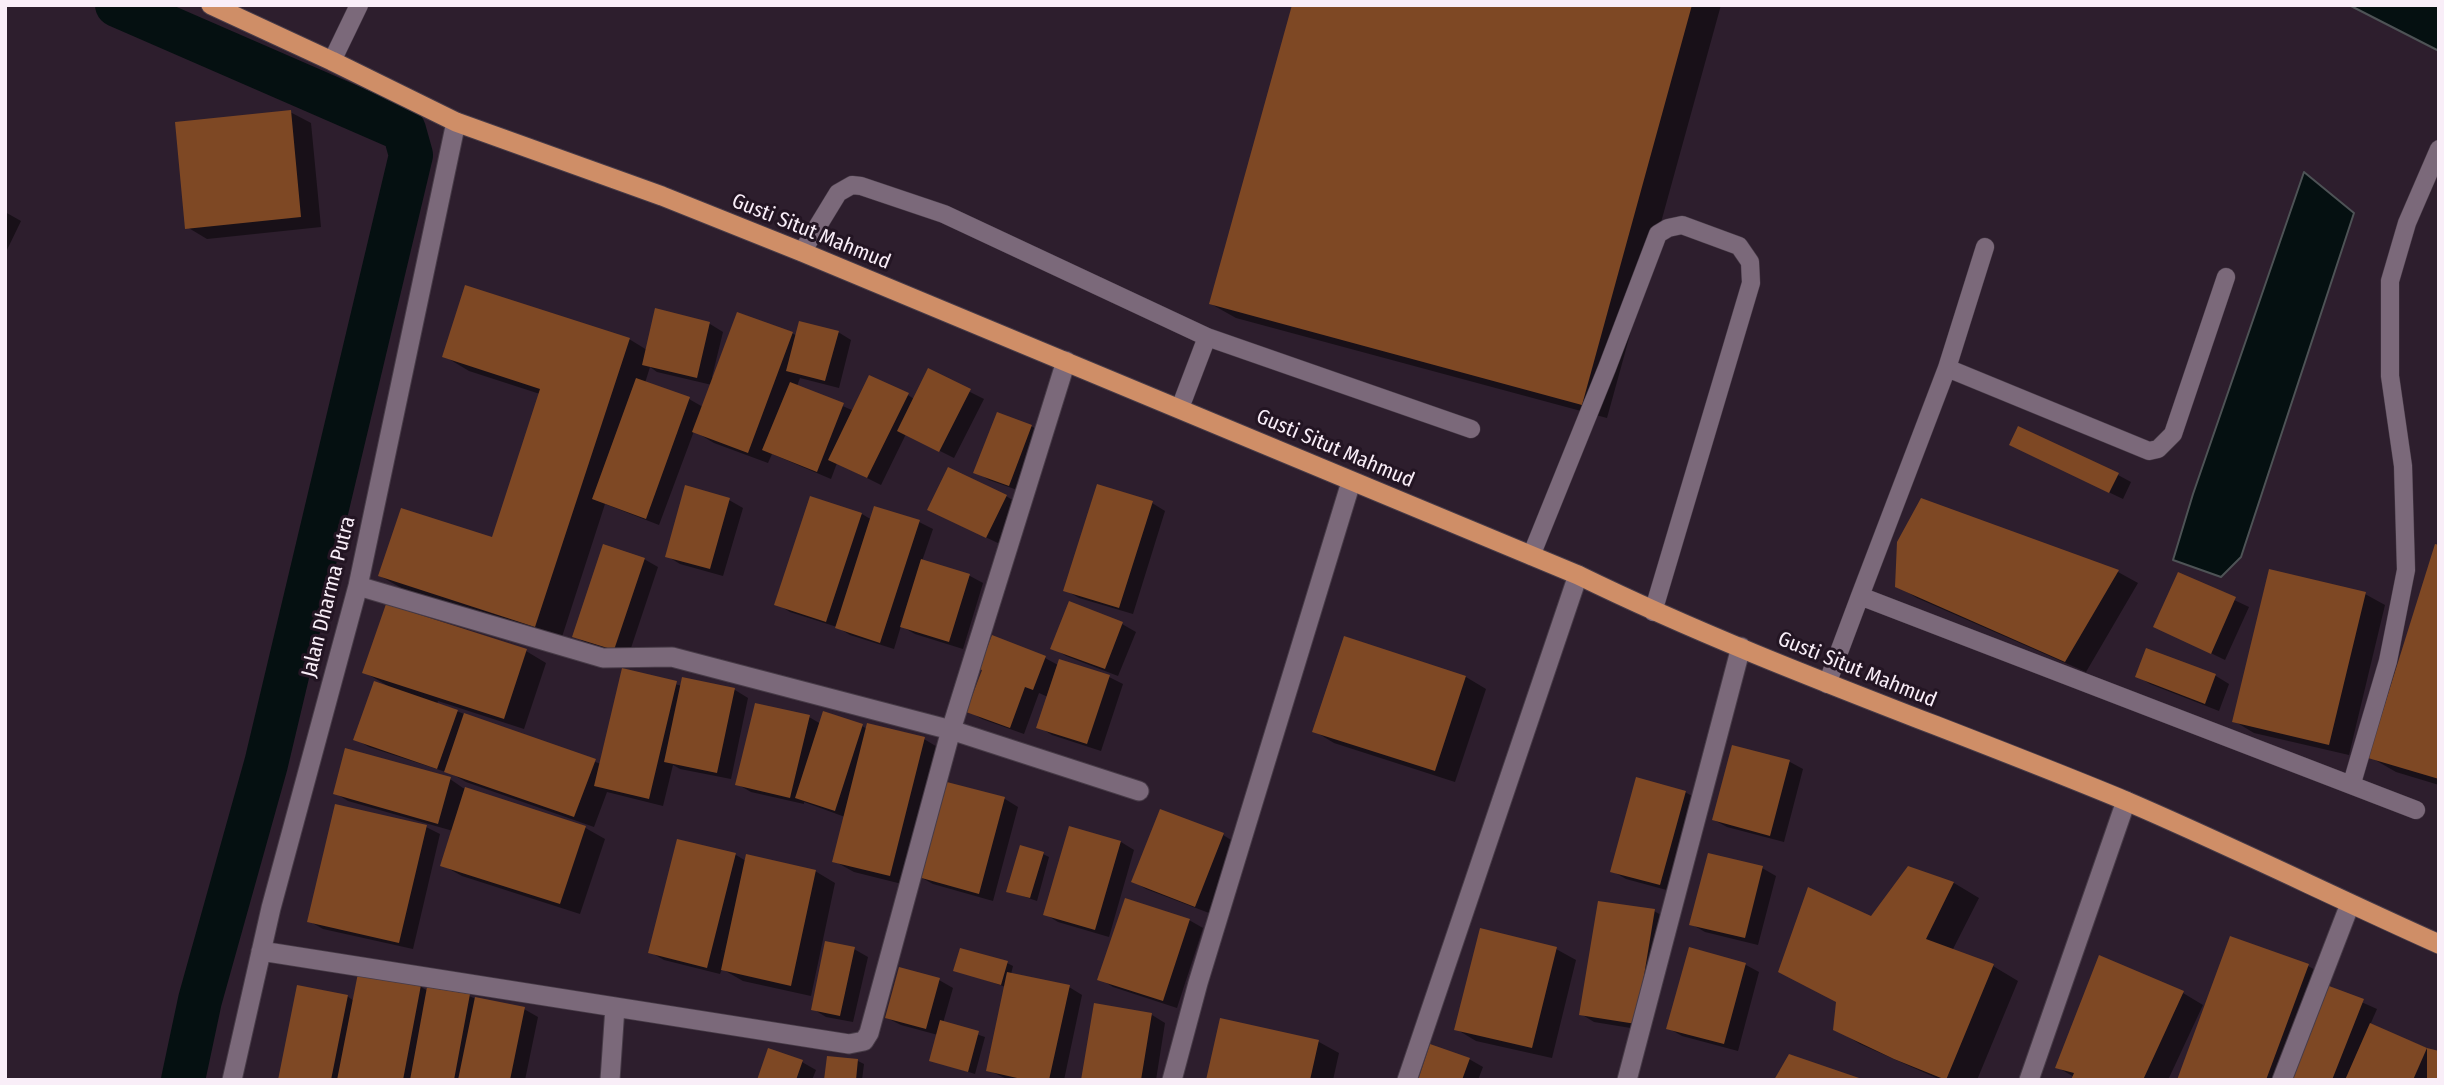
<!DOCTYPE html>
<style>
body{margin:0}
#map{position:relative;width:2444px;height:1085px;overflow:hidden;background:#2d1e2d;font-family:"Fira Sans Condensed",sans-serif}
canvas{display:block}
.frame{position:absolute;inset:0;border:7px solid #f9eef8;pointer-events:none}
</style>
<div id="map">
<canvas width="2444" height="1085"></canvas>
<div class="frame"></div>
</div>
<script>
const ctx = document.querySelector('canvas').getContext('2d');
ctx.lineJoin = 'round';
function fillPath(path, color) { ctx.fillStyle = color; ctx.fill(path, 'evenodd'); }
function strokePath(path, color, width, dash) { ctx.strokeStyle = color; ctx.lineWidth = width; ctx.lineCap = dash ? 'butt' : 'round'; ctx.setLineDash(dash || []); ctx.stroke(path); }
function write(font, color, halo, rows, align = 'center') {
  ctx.font = font + ' "Fira Sans Condensed",sans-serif'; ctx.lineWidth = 6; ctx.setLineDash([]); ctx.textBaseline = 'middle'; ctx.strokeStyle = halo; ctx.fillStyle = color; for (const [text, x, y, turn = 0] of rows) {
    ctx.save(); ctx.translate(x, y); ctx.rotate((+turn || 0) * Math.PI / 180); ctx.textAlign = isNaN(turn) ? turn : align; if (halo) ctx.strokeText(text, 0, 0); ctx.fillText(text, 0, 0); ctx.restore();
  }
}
const water = new Path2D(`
 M2349 5H2439V51Z
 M2304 172 2354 213 2241 557 2221 577 2173 560 2193 494Z`);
const shadow = new Path2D(`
 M1294 5H1721L1607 418 1236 318 1211 304Z
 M290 112 311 123 321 227 207 239 187 227Z
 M5 212 21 221 5 254Z
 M657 311 710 324 723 332 712 377 714 378 792 333 797 336 838 332 851 340 839 388 800 378 797 386 854 411 908 395 914 399 928 371 984 399 954 458 906 434 881 485 837 463 831 479 772 454 768 463 714 443 694 431 659 525 605 504 561 640 405 590 380 576 493 539 540 394 469 371 444 356 629 339 647 350ZM650 367 657 372 712 385 703 407 689 399 645 383Z
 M1031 426 1045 434 1023 492 989 480 976 472Z
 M2025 452 2118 475 2131 482 2123 499Z
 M1006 496 1019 504 1000 544 943 517Z
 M729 500 743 508 723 576 680 564 667 556Z
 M1922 500 2118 572 2138 583 2086 672 1917 598 1897 586Z
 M1152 503 1165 511 1133 614 1079 598 1065 590Z
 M862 514 872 520 919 522 933 529 922 561 970 576 983 583 963 649 915 634 901 626 894 649 850 635 837 627 790 612 777 604Z
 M2439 547V785L2396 772 2370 757Z
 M644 559 658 567 628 657 588 644 574 636Z
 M2179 574 2249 607 2225 660 2155 626Z
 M2365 594 2385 605 2349 755 2254 733 2234 721Z
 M1122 624 1136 632 1118 676 1066 656 1053 648Z
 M993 638 1045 658 1058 665 1109 677 1123 684 1101 751 1052 735 1039 727 1048 697 1039 693 1024 734 982 719 968 711Z
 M1345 638 1466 677 1486 689 1455 782 1334 743 1314 731Z
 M2147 650 2216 676 2229 684 2219 711 2150 684 2137 676Z
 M526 651 546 663 524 729 438 701 437 704 601 764 624 670 682 686 684 680 735 690 748 698 731 779 680 769 673 765 663 806 607 792 594 827 466 782 452 774 369 747 355 739 388 686 364 672Z
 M809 717 821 724 862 726 867 729 924 739 944 751 910 886 854 872 834 861 845 817 804 802V804L751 792 737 784Z
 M1733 747 1790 762 1803 769 1784 842 1727 827 1714 820Z
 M450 779 463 788 582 826 605 839 580 914 462 876 442 865 453 831 348 801 335 793Z
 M945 783 1005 799 1018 807 993 901 933 884 920 877Z
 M1685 792 1699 800 1674 892 1626 879 1612 871Z
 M426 827 440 834 413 949 323 929 309 921Z
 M1071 828 1121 842 1134 850 1109 937 1058 922 1045 914Z
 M1223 835 1236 843 1209 913 1146 889 1133 881Z
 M678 841 736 855 746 861 815 871 835 883 811 996 743 981 722 969 720 974 664 960 650 952Z
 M1043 854 1049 857 1037 901 1008 891Z
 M1762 868 1776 876 1758 945 1705 932 1691 924Z
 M1908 868 1954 883 1979 898 1952 951 1993 966 2018 981 1977 1080H1941L1860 1044 1835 1029 1872 919Z
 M1654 911 1668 919 1649 1031 1594 1022 1581 1014Z
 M1189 920 1203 928 1177 1008 1113 987 1100 979Z
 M854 949 868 957 853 1022 826 1017 813 1009Z
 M1556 949 1576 960 1552 1058 1476 1041 1456 1029Z
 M1690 950 1746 965 1759 972 1738 1051 1682 1036 1668 1028Z
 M1007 963 1013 966 1011 974 1069 987 1082 995 1064 1080H1009L988 1070 1006 987 955 970Z
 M2308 966 2328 977 2292 1075 2330 988 2377 1009 2370 1025 2439 1053V1080H2179Z
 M359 975 421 987 428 991 469 996 476 999 524 1009 538 1017 525 1080H279L347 996 354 1001Z
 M939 980 953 988 943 1023 985 1037 975 1074 931 1060 938 1035 901 1025 887 1018Z
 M2183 993 2203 1005 2168 1080H2073L2074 1077 2057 1067Z
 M1152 1015 1165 1023 1156 1080H1083Z
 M1221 1020 1319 1042 1339 1053 1333 1080H1207Z
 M1469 1059 1483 1067 1478 1080H1420Z
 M858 1061 864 1064 862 1080H826Z
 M802 1062 816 1070 812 1080H758Z`);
const canal = new Path2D(`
 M117 5 404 130 411 155 266 764 200 1000 183 1080`);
const building = new Path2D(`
 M1292 5H1692L1582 405 1209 304Z
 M291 110 301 217 185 229 175 122Z
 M465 285 630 338 535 627 378 576 401 508 492 537 540 389 442 357Z
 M655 308 710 322 697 378 642 365Z
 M737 312 793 332 748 453 692 432Z
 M799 321 839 331 825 381 786 371Z
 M928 368 971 389 939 452 897 431Z
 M869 375 909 393 867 478 828 460Z
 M636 378 690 397 646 519 592 499Z
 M790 382 844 403 817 472 762 450Z
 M997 412 1032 425 1009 486 973 473Z
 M2018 426 2119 473 2109 493 2009 445Z
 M948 467 1007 495 986 538 927 510Z
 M1097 484 1153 501 1119 608 1063 591Z
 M685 485 730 498 710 569 665 557Z
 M810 496 862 513 826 622 774 605Z
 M1921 498 2119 570 2065 662 1895 587 1897 542Z
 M874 506 920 520 880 643 835 628Z
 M603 544 645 558 614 650 572 637Z
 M2435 544 2439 545V779L2368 758Z
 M921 559 970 574 949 642 900 627Z
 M2269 569 2366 592 2329 745 2232 722Z
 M2178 572 2236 597 2211 654 2153 627Z
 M1069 601 1123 622 1105 669 1050 649Z
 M386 604 527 649 504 719 362 673Z
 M992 635 1046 656 1033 690 1025 687 1010 728 966 712 982 670 979 669Z
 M1344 636 1466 676 1435 771 1312 732Z
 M2146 648 2216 674 2205 704 2135 677Z
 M1059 659 1110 675 1087 744 1036 728Z
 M622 668 677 681 649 799 594 786Z
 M682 677 735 688 717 773 664 762Z
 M374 681 458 710 437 769 353 740Z
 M755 703 810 715 790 798 735 785Z
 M823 711 863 724 835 811 795 798Z
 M464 713 596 759 574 817 444 772Z
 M867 723 925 737 890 876 832 862Z
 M1732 745 1790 760 1770 836 1712 820Z
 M345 748 451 777 438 824 333 794Z
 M1636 777 1686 791 1660 885 1610 872Z
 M943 781 1005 797 979 894 918 877Z
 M465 787 586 826 560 904 440 866Z
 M335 804 427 825 399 943 307 922Z
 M1160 809 1224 833 1195 907 1131 882Z
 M1069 826 1121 841 1095 930 1043 915Z
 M677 839 736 853 707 968 648 953Z
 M1020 845 1044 852 1030 898 1006 892Z
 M1708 853 1763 866 1745 938 1689 925Z
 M746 854 816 870 791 986 721 970Z
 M1908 866 1954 882 1926 939 1994 964 1946 1080 1894 1059 1833 1030 1836 1002 1778 972 1808 887 1871 916Z
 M1125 898 1190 919 1163 1001 1097 980Z
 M1598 901 1655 909 1636 1024 1579 1015Z
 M1480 928 1557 947 1532 1048 1454 1030Z
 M2230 936 2309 964 2266 1080H2177Z
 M825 941 855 947 840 1016 811 1010Z
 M1689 947 1746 963 1724 1044 1666 1029Z
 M960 948 1008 961 1001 985 953 971Z
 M2099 955 2184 991 2143 1080H2071L2074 1073 2055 1068Z
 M899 967 940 978 926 1029 885 1018Z
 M1007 972 1070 985 1049 1080H1026L986 1071Z
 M358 973 421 985 403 1080H337Z
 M297 985 348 995 331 1080H278Z
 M2329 986 2364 999 2332 1080H2291Z
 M427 987 470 994 454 1080H410Z
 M475 997 525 1007 510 1080H458Z
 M1094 1003 1152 1013 1141 1080H1081Z
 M1220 1018 1319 1040 1310 1080H1206Z
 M940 1020 979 1031 968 1072 929 1061Z
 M2370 1023 2427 1048 2413 1080H2345Z
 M1430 1044 1470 1058 1462 1080H1418Z
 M768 1048 803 1060 796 1080H757Z
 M2427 1048 2439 1051V1080H2427Z
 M1789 1054 1862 1079V1080H1774Z
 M827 1056 858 1059 856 1080H824Z`);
const service = new Path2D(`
 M332 61 359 5
 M802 252 838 193 852 185 861 186 944 214 1207 337
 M1947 368 2149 451 2158 449 2173 434 2226 277
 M1180 408 1207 337 1471 429
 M1531 556 1607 368 1658 234 1668 228 1682 225 1739 246 1750 262 1751 283 1653 612
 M1860 596 1947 368 1985 247
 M1827 684 1860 596 2416 810
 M2352 783 2388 661 2406 570 2403 466 2390 376V281L2407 223 2439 149`);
const minor = new Path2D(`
 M358 586 603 658 672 657 951 730 1139 791
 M261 951 849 1044 864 1041 869 1033 951 730 1066 361
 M232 1080 271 908 358 586 456 122
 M610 1080 615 1007
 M1172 1080 1198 983 1351 482
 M1407 1080 1578 575
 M1627 1080 1741 647
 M2029 1080 2126 801
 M2282 1080 2350 904`);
const trunk = new Path2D(`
 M211 5 332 61 456 122 662 196 802 252 1578 575C1756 662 1943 725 2126 801 2231 846 2334 897 2439 944`);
const streetNames = [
 ["Gusti Situt Mahmud",811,232,22],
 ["Gusti Situt Mahmud",1335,449,23],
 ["Jalan Dharma Putra",329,597,-76],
 ["Gusti Situt Mahmud",1857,670,22]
];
fillPath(water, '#051011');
strokePath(water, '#4e5356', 2);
fillPath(shadow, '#0007');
strokePath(canal, '#051011', 44);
fillPath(building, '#7e4824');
strokePath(service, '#473b47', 19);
strokePath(minor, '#473b47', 21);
strokePath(trunk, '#473b47', 21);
strokePath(service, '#7b697a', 18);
strokePath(minor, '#7b697a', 19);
strokePath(trunk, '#cf8e67', 19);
write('21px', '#f9eef8', '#231523', streetNames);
</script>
